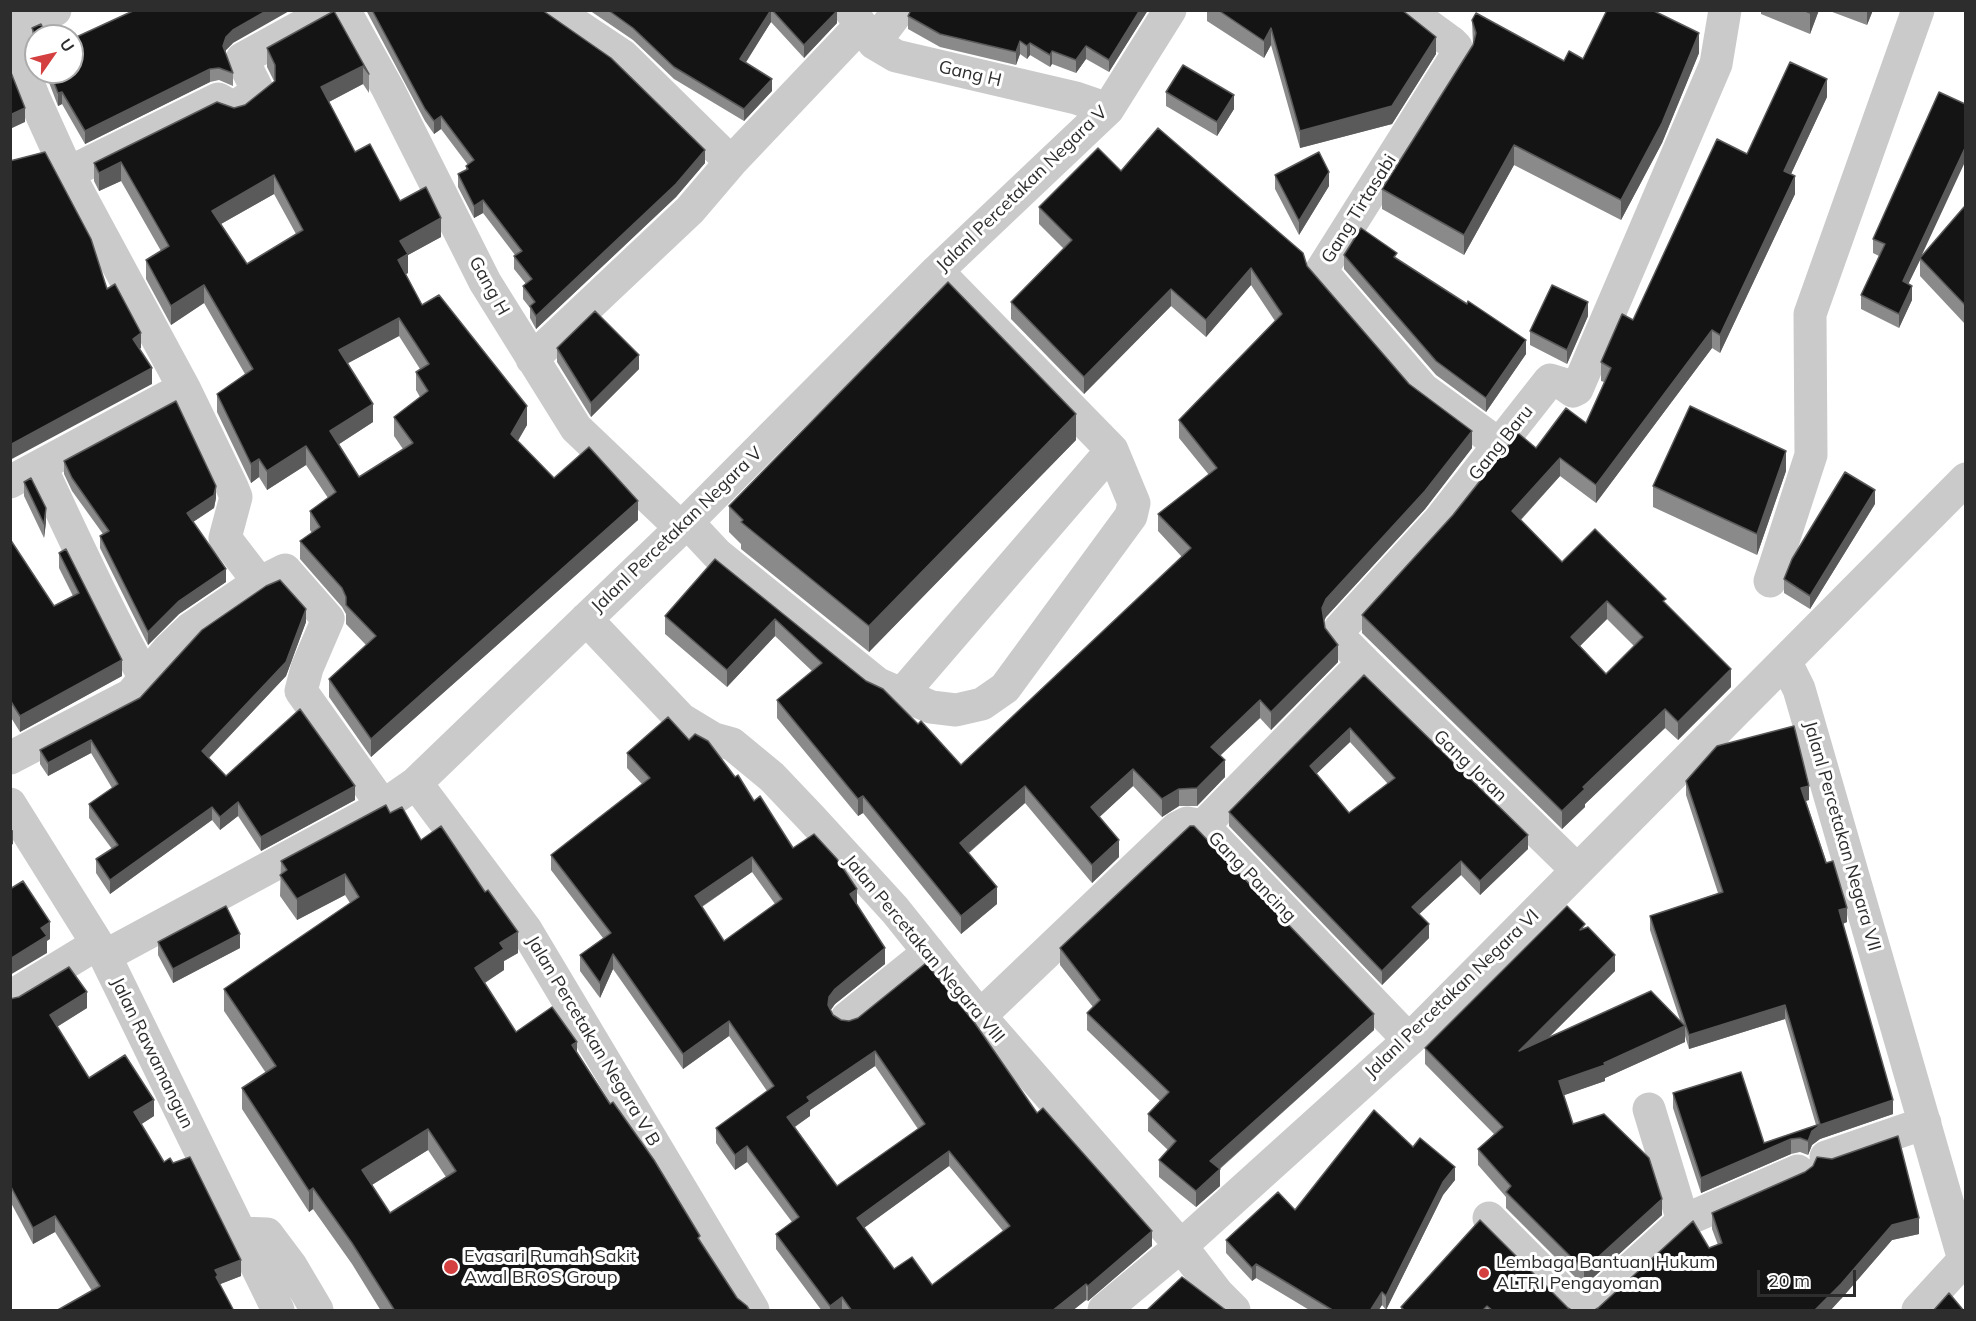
<!DOCTYPE html>
<style>
body{margin:0}
#map{position:relative;width:1976px;height:1321px;overflow:hidden;background:#fff;font-family:Mulish,sans-serif}
canvas{display:block}
.frame{position:absolute;inset:0;border:12px solid #2d2d2d;pointer-events:none}
.north{position:absolute;left:24px;top:24px;width:60px;height:60px;box-sizing:border-box;background:#fff;border:2px solid #ababab;border-radius:50%;rotate:56deg;font-size:16px;font-weight:700;line-height:24px;text-align:center;color:#2d2d2d}
.north::after{content:'';display:block;margin:auto;width:21px;height:27px;background:#d43f3f;clip-path:polygon(50% 0,100% 100%,50% 72%,0 100%)}
.scale{position:absolute;left:1757px;top:1270px;width:99px;height:27px;box-sizing:border-box;border:3px solid #2d2d2d;border-top:0;padding-left:8px;font-size:18px;line-height:21px;white-space:nowrap;color:#2d2d2d;-webkit-text-stroke:4px #fff;paint-order:stroke}
</style>
<div id="map">
<canvas width="1976" height="1321"></canvas>
<div class="frame"></div>
<div class="north">U</div>
<div class="scale">20 m</div>
</div>
<script>
const ctx = document.querySelector('canvas').getContext('2d');
ctx.lineJoin = 'round';
function strokePath(path, color, width, dash) { ctx.strokeStyle = color; ctx.lineWidth = width; ctx.lineCap = dash ? 'butt' : 'round'; ctx.setLineDash(dash || []); ctx.stroke(path); }
function fillPath(path, color) { ctx.fillStyle = color; ctx.fill(path, 'evenodd'); }
function write(font, color, halo, rows, align = 'center') {
  ctx.font = font + ' Mulish,sans-serif'; ctx.lineWidth = 6; ctx.setLineDash([]); ctx.textBaseline = 'middle'; ctx.strokeStyle = halo; ctx.fillStyle = color; for (const [text, x, y, turn = 0] of rows) {
    ctx.save(); ctx.translate(x, y); ctx.rotate((+turn || 0) * Math.PI / 180); ctx.textAlign = isNaN(turn) ? turn : align; if (halo) ctx.strokeText(text, 0, 0); ctx.fillText(text, 0, 0); ctx.restore();
  }
}
const minor = new Path2D(`
 M344 10 388 89 485 282 576 428 681 528
 M554 10 623 56 731 162
 M850 10 874 43 896 56 1076 98 1108 109
 M1407 10 1451 42 1456 47 1457 55 1321 271 1423 389 1500 445
 M10 31 55 10
 M10 35 34 98 68 173 184 388 232 487 236 497 225 538 258 581 261 582 285 570 328 619 307 668 301 691 383 806
 M874 43 899 10
 M68 173 218 99 234 108 258 91 242 59 331 10
 M532 359 690 210 731 162 861 25
 M40 466C74 537 106 609 145 678
 M10 482 184 388
 M687 522 717 554 878 684 931 707 956 710 982 704 1005 688 1131 516 1134 503 1112 450 937 271
 M1770 581 1811 455 1810 314 1918 10
 M586 619 681 719 714 739 732 744 772 777 811 818 895 910 980 1016 1181 1246 1218 1294 1234 1310
 M1785 661 1799 689 1964 1260
 M1364 662 1577 870
 M901 695 1112 450
 M10 758 131 695 168 650 190 629 259 582
 M416 783 526 930 753 1310
 M10 804 105 956 278 1310
 M1203 826 1364 662 1343 641 1340 629 1439 521 1550 380 1563 384 1573 391 1577 389 1716 64 1725 10
 M105 956 383 806 416 783 681 528 937 271 1108 109 1170 10
 M10 997 97 944
 M980 1016 1177 828 1187 823 1203 826 1409 1040
 M847 1018 929 952
 M1649 1109 1683 1221
 M1826 1157 1925 1123
 M1489 1218 1581 1310
 M240 1233 267 1234 291 1266 317 1310
 M1104 1310 1181 1246 1409 1040 1966 479
 M1585 1310 1683 1221 1798 1171
 M1918 1310 1964 1260`);
const wall = new Path2D(`
 M366 10H542L705 163 676 197 536 329 530 318V308L523 299V286L526 284 514 269V256L515 255 483 213 474 218 458 187V174L466 170V166L468 165 441 129 434 134 425 121Z
 M589 10 837 11V23L804 58 771 22 745 62 772 91 744 121 674 79 633 40Z
 M1148 10 1109 72 1086 59 1076 73 1052 64 1050 67 1030 55 1027 59 1020 54 1016 65 940 47 908 29V16Z
 M1207 10H1402L1436 54 1392 124 1300 148 1271 45 1264 58 1207 21Z
 M1761 10H1819L1810 34 1761 14Z
 M1827 10H1873L1867 25Z
 M334 11 369 74V93L363 84 329 102 355 152 400 201 441 237 408 255V273L406 274 422 305 527 425 518 441 554 478 638 520 371 757 329 697V679L366 645 346 624V614L342 607 300 559V541L312 533 310 530V511L328 498 306 465 267 490 259 477 251 483 217 412V394L245 374 204 303 171 325 146 279V260L161 251 121 181 99 191 94 181V163L245 105 274 81 267 67V48ZM274 194 296 234 247 264 221 224ZM399 336 420 369 416 372V390L420 397 394 417V436L403 449 359 477 339 444 373 422 348 363Z
 M1472 20 1564 61 1583 59 1699 53 1662 143 1621 220 1514 165 1464 255 1382 209V189L1473 45Z
 M32 28 36 36V50L32 41Z
 M233 43 226 50 225 52 233 73V86L219 80 210 82 85 144 62 104 58 106 45 72H72Z
 M1166 92 1234 109 1217 136 1166 106Z
 M1827 97 1791 174 1795 194 1720 353 1712 348 1596 503 1560 476 1521 520 1562 562 1666 604 1731 687 1678 740 1665 728 1585 804V807L1562 829 1362 633V615L1536 448 1586 423 1604 382 1601 381V362L1633 320 1747 154ZM1607 619 1634 646 1606 674 1580 646Z
 M1121 171 1307 266 1409 384 1472 448 1425 509 1326 617 1324 621 1325 628 1338 662 1271 730 1260 718 1220 756 1225 777 1197 806H1179L1162 817 1133 786 1099 817 1119 857 1092 883 1025 803 969 853 997 904 961 934 863 813 858 816 777 718V700L812 671 775 636 727 687 665 634V616L715 559 961 765 1182 557 1158 531V514L1209 475 1179 438V420L1275 321 1251 285 1206 337 1171 306 1084 394 1011 319V302L1064 249 1039 224V207Z
 M1275 175 1329 186 1299 235 1275 189Z
 M1965 208V324L1920 276V260L1908 284 1912 300 1899 328 1861 309V295L1879 256 1873 253V239L1922 255Z
 M1344 255 1397 259 1467 304 1526 354 1486 412 1436 375 1344 269Z
 M1588 316 1567 364 1530 345V331Z
 M557 348 639 369 591 417 557 362Z
 M1076 440 869 652 741 549V544L729 532V506Z
 M64 461 216 498 214 508 193 522 226 582 179 614 148 645 100 548V536L103 534 72 491 64 474Z
 M1786 471 1757 555 1653 507V486Z
 M24 482 46 522 44 538 24 496Z
 M1875 504 1810 609 1784 593V579Z
 M10 539 54 606 73 596 59 568V553L122 676 20 732 10 716Z
 M306 622 286 676 209 758 226 776 355 800 261 851 238 816 220 830 212 820 110 894 96 873V859L112 849 89 818V804L112 788 91 753 48 776 40 764V750Z
 M1364 675 1528 849 1480 895 1461 875 1419 914 1429 938 1382 985 1229 826V812ZM1350 742 1388 784 1349 813 1316 774Z
 M689 740 754 801 793 848 857 904 885 964 835 1004 831 1010 833 1015 841 1020 1037 1113 1152 1246 1088 1301 1086 1300 1072 1311H822L776 1249V1234L792 1222 747 1162 735 1170 716 1143V1128L767 1091 729 1036 683 1069 613 969 600 998 580 971V955L603 938 551 870V855L642 784 627 768V753ZM752 872 775 904 724 941 702 907ZM875 1066 918 1129 837 1186 795 1127 810 1116V1110ZM949 1166 1003 1231 932 1285 894 1269 864 1228Z
 M1686 781 1809 800 1806 801 1847 922 1843 924 1893 1114 1820 1139 1812 1145 1808 1155 1800 1152 1791 1154 1701 1193 1673 1108V1093L1764 1143 1816 1125 1785 1019 1689 1049 1685 1036V1042L1605 1078V1081L1564 1095 1573 1124 1662 1215 1584 1286 1506 1208V1197L1478 1165V1149L1494 1134 1425 1064V1048L1585 928 1615 971 1548 1038 1680 1020 1650 930V916L1718 893 1686 795Z
 M390 813 421 840 518 953 504 961V970L485 983 516 1032 577 1052 737 1298 750 1311H381L352 1264 313 1209 309 1212 242 1109V1088L266 1073 224 1011V989L350 903 345 895 297 920 280 896 281 861ZM428 1150 446 1177 390 1213 372 1185Z
 M158 942 240 948 173 983 158 955Z
 M1060 948 1374 1030 1220 1169V1186L1196 1207 1159 1177V1160L1168 1150 1148 1131V1114L1160 1101 1087 1030V1013L1093 1007 1060 965Z
 M10 999 87 1008 57 1027 89 1078 154 1116 141 1124 164 1162 241 1276 220 1284 92 1291 55 1232 33 1244 10 1201Z
 M1413 1147 1455 1180 1443 1195 1386 1310 1382 1305 1378 1311H1311L1256 1278 1252 1281 1226 1253V1240L1295 1210Z
 M1712 1213 1919 1234 1892 1240 1841 1299 1709 1248 1718 1245 1712 1229Z
 M1480 1220 1568 1308 1573 1311H1401V1307Z`);
const shadedWall = new Path2D(`
 M268 10H291L233 43 226 50 223 59V46L226 37 233 30Z
 M771 10V22L740 72V59Z
 M1140 10H1148L1109 72V60Z
 M1811 10H1819L1810 34V13Z
 M1867 10H1873L1867 25Z
 M837 11V23L804 58V45Z
 M1271 28V45L1264 58V41Z
 M1699 33V53L1662 143 1621 220V200Z
 M1436 37V54L1392 124 1300 148V131Z
 M1020 41V54L1016 65V52Z
 M1030 43V55L1027 59V46Z
 M1086 46V59L1076 73V60Z
 M1052 51V64L1050 67V55Z
 M363 66V84L321 106V87Z
 M210 69V82L85 144V131Z
 M772 79V91L744 121V109Z
 M1827 79V97L1784 189V171Z
 M62 92V104L58 106V93Z
 M1234 95V109L1217 136V122Z
 M25 108V122L10 129V115Z
 M441 116V129L434 134V121Z
 M1514 145V165L1464 255V235Z
 M1965 148V162L1920 259V258V260L1903 295V281Z
 M705 150V163L676 197 536 329V316Z
 M121 162V181L99 191V173Z
 M1329 172V186L1299 235V221Z
 M274 175V194L212 229V211Z
 M1795 176V194L1720 353V335Z
 M483 200V213L474 218V206Z
 M441 218V237L408 255V273L398 278V260L400 241Z
 M1251 268V285L1206 337V320Z
 M204 285V303L171 325V306Z
 M1912 286V300L1899 328V314Z
 M1171 289V306L1084 394V377Z
 M1588 302V316L1567 364V350Z
 M399 318V336L339 368V350Z
 M1712 330V348L1596 503V485Z
 M141 333V348L133 354V339Z
 M1526 340V354L1486 412V398Z
 M639 355V369L591 417V403Z
 M152 368V384L10 460V445Z
 M373 404V422L330 450V431Z
 M527 406V425L511 452V434Z
 M1076 414V440L869 652V626Z
 M1472 431V448L1425 509 1326 617 1322 625V608L1326 599Z
 M306 446V465L267 490V471Z
 M1786 451V471L1757 555V534Z
 M1560 458V476L1512 529V511Z
 M259 459V477L251 483V464Z
 M216 486V498L214 508 187 526V513Z
 M1875 490V504L1810 609V596Z
 M638 501V520L371 757V739Z
 M46 508V522L44 538V524Z
 M226 569V582L179 614 148 645V632L179 601Z
 M1607 601V619L1571 655V637Z
 M306 609V622L286 676 202 765V751Z
 M775 619V636L727 687V670Z
 M1338 645V662L1271 730V712Z
 M122 660V676L20 732V716Z
 M1731 669V687L1678 740V722Z
 M1260 700V718L1211 764V747Z
 M1665 709V728L1585 804V807L1562 829V811L1583 787Z
 M1350 728V742L1310 780V766Z
 M91 740V753L48 776V763Z
 M1225 760V777L1197 806V788Z
 M1133 769V786L1091 825V807Z
 M355 786V800L261 851V837Z
 M1025 786V803L960 860V843Z
 M1809 786V800L1801 802V788Z
 M1179 789V806L1162 817V799Z
 M863 796V813L858 816V799Z
 M238 802V816L220 830V817Z
 M212 807V820L110 894V880Z
 M13 830V844L10 846V831Z
 M1528 835V849L1480 895V881Z
 M1119 840V857L1092 883V865Z
 M752 857V872L695 911V896Z
 M1461 861V875L1412 921V907Z
 M345 874V895L297 920V899Z
 M997 887V904L961 934V916Z
 M857 889V904L850 910V894Z
 M1847 908V922L1839 925V910Z
 M50 922V939L47 941V953L10 975V959L41 928Z
 M1429 924V938L1382 985V971Z
 M518 932V953L504 961V970L475 989V968L500 943Z
 M240 934V948L173 983V969Z
 M885 948V964L835 1004 829 1012 828 1005 829 997 835 989Z
 M613 954V969L600 998V983Z
 M1615 955V971L1519 1067V1051Z
 M87 992V1008L50 1031V1015Z
 M1785 1005V1019L1689 1049V1035Z
 M1374 1014V1030L1210 1177V1161Z
 M729 1021V1036L683 1069V1054Z
 M1685 1026V1042L1605 1078V1081L1559 1097V1081L1604 1063Z
 M577 1042V1063L572 1045Z
 M875 1051V1066L810 1110V1116L787 1132V1117L807 1097Z
 M154 1100V1116L134 1129V1112Z
 M1893 1100V1114L1820 1139 1812 1145 1808 1155V1141L1812 1131 1820 1125Z
 M428 1129V1150L362 1191V1170Z
 M1791 1139V1154L1701 1193V1178Z
 M747 1146V1162L735 1170V1155Z
 M949 1151V1166L857 1233V1218Z
 M1455 1167V1180L1443 1195 1386 1310V1296L1443 1182Z
 M1220 1169V1186L1196 1207V1191Z
 M313 1188V1209L309 1212V1191Z
 M1662 1199V1215L1584 1286V1270Z
 M55 1216V1232L33 1244V1228Z
 M1919 1218V1234L1892 1240 1841 1299 1830 1311H1814L1892 1225Z
 M1152 1231V1246L1088 1301V1286Z
 M241 1260V1276L218 1285 215 1270Z
 M1256 1264V1278L1252 1281V1268Z
 M1086 1284V1300L1072 1311H1052Z
 M1382 1292V1305L1378 1311H1370Z
 M842 1297V1311H830V1306Z`);
const building = new Path2D(`
 M135 10H268L233 30 226 37 223 46 233 73 219 68 210 69 85 131 62 92 58 93 50 72H72V39Z
 M372 10H542L611 58 705 150 676 184 536 316 530 306 535 302 523 286 532 279 514 256 522 251 483 200 474 206 458 174 468 169 466 166 474 160 441 116 434 121 425 109Z
 M608 10H771L740 59 772 79 744 109 674 67 633 28Z
 M772 10H837V11L804 45Z
 M911 10H1140L1109 60 1086 46 1076 60 1052 51 1050 55 1030 43 1027 46 1020 41 1016 52 940 34 908 16Z
 M1218 10H1402L1436 37 1392 106 1300 131 1271 28 1264 41Z
 M1607 10H1652L1699 33 1662 123 1621 200 1514 145 1464 235 1382 189 1473 45 1476 33 1472 20 1476 13 1564 61 1569 51 1583 59Z
 M1803 10H1811L1810 13Z
 M334 11 369 74 363 66 321 87 355 152 370 144 400 201 426 187 441 218 400 241 408 254 398 260 422 305 439 295 527 406 511 434 554 478 589 447 638 501 371 739 329 679 376 636 346 605V597L342 588 300 541 320 527 310 511 336 492 306 446 267 471 259 459 251 464 217 394 253 369 204 285 171 306 146 260 169 246 121 162 99 173 94 163 217 102 234 108 245 105 275 81V65L267 48ZM274 175 303 230 247 264 212 211ZM399 318 429 364 416 372 428 391 394 417 413 443 359 477 330 431 373 404 339 350Z
 M41 24 47 36H36V37L32 28Z
 M1790 62 1827 79 1784 171 1795 176 1720 335 1712 330 1596 485 1560 458 1512 511 1562 562 1595 529 1666 599 1663 601 1731 669 1678 722 1665 709 1583 787 1585 789 1562 811 1362 615 1453 515 1518 433 1536 448 1566 408 1586 423 1611 368 1601 362 1622 314 1633 320 1717 139 1747 154ZM1607 601 1643 637 1606 674 1571 637Z
 M1183 65 1234 95 1217 122 1166 92Z
 M10 70 25 108 10 115Z
 M1939 92 1965 104V148L1903 281 1912 286 1899 314 1861 295 1885 244 1873 239Z
 M1158 128 1303 253 1307 266 1409 384 1472 431 1425 491 1326 599 1322 608 1325 628 1338 645 1271 712 1260 700 1211 747 1225 760 1197 788 1179 789 1162 799 1133 769 1091 807 1119 840 1092 865 1025 786 960 843 997 887 961 916 863 796 858 799 777 700 822 663 775 619 727 670 665 616 715 559 866 681 883 689 918 724 921 721 961 765 1191 548 1158 514 1217 468 1179 420 1282 314 1251 268 1206 320 1171 289 1084 377 1011 302 1072 240 1039 207 1098 148 1121 171Z
 M45 152 91 239 107 289 115 284 141 333 133 339 152 368 10 445V161Z
 M1319 152 1329 172 1299 221 1275 175Z
 M1964 207 1965 208V305L1920 258Z
 M1361 228 1397 253 1394 257 1467 304 1468 301 1526 340 1486 398 1436 361 1344 255Z
 M948 282 1076 414 869 626 741 522 743 520 729 506Z
 M1552 285 1588 302 1567 350 1530 331Z
 M595 311 639 355 591 403 557 348Z
 M176 401 216 486 214 495 187 513 226 569 179 601 148 632 100 536 109 531 72 478 64 461Z
 M1690 406 1786 451 1757 534 1653 486Z
 M1845 472 1875 490 1810 596 1784 579 1792 559Z
 M31 478 46 508 44 524 24 482Z
 M10 539 54 606 79 593 59 553 66 549 122 660 20 716 10 700Z
 M280 580 306 609 286 662 202 751 226 776 300 709 355 786 261 837 238 802 220 817 212 807 110 880 96 859 118 845 89 804 118 784 91 740 48 763 40 750 140 698 202 630 266 586Z
 M1364 675 1528 835 1480 881 1461 861 1412 907 1429 924 1382 971 1229 812ZM1350 728 1395 778 1349 813 1310 766Z
 M668 717 689 740 695 734 708 741 735 777 738 775 754 801 760 796 793 848 814 834 837 859 857 889 850 894 885 948 835 989 829 997 828 1005 833 1015 841 1020 849 1021 858 1018 926 963 974 1022 1037 1113 1043 1108 1152 1231 1088 1286 1086 1284 1052 1311H852L842 1297 830 1306 776 1234 799 1217 747 1146 735 1155 716 1128 774 1086 729 1021 683 1054 613 954 600 983 580 955 611 933 551 855 650 778 627 753ZM752 857 782 899 724 941 695 896ZM875 1051 925 1124 837 1186 787 1117 810 1101 807 1097ZM949 1151 1010 1226 932 1285 912 1257 894 1269 857 1218Z
 M1794 726 1809 786 1801 788 1826 863 1833 861 1847 908 1839 910 1893 1100 1820 1125 1812 1131 1808 1141 1800 1138 1791 1139 1701 1178 1673 1093 1741 1072 1764 1143 1820 1124 1785 1005 1689 1035 1650 916 1723 892 1686 781 1717 746Z
 M386 805 390 813 402 807 421 840 441 826 485 892 488 890 518 932 500 943 504 949 475 968 516 1032 552 1007 577 1042 572 1045 610 1104 613 1102 654 1160 700 1236 698 1238 737 1298 747 1306 750 1311H395L352 1243 313 1188 309 1191 242 1088 276 1066 224 989 359 897 345 874 297 899 280 875 287 870 281 861ZM428 1129 456 1171 390 1213 362 1170Z
 M1190 826H1194L1374 1014 1210 1161 1220 1169 1196 1191 1159 1160 1176 1141 1148 1114 1169 1092 1087 1013 1100 1000 1060 948Z
 M23 881 50 922 41 928 47 936 10 959V889Z
 M226 906 240 934 173 969 158 942Z
 M1567 906 1585 924 1580 930 1588 927 1615 955 1519 1051 1651 991 1685 1026 1604 1063 1605 1065 1559 1081 1573 1124 1604 1114 1649 1158 1662 1199 1584 1270 1506 1192 1511 1186 1478 1149 1503 1127 1425 1048Z
 M69 967 87 992 50 1015 89 1078 125 1055 154 1100 134 1112 164 1162 170 1158 173 1163 190 1157 241 1260 215 1270 218 1275 216 1277 234 1311H56L100 1286 55 1216 33 1228 10 1185V999L19 997Z
 M1374 1110 1413 1147 1420 1138 1455 1167 1443 1182 1386 1296 1382 1292 1370 1311H1334L1256 1264 1252 1268 1226 1240 1278 1192 1295 1210Z
 M1898 1136 1919 1218 1892 1225 1841 1284 1814 1311H1593L1598 1308 1693 1221 1709 1248 1722 1243 1712 1213 1805 1172 1813 1166 1817 1157 1832 1159Z
 M1480 1220 1568 1308 1573 1311H1493L1487 1306 1482 1311H1405L1401 1307Z
 M1182 1277 1227 1311H1146Z
 M1949 1293 1964 1311H1933Z`);
const markers = [
 [451,1267,8,"#d43f3f"],
 [1484,1273,6,"#d43f3f"]
];
const streetNames = [
 ["Gang H",970,74,13],
 ["Jalanl Percetakan Negara V",1022,189,-44],
 ["Gang Tirtasabi",1359,209,-58],
 ["Gang H",489,286,61],
 ["Gang Baru",1501,443,-51],
 ["Jalanl Percetakan Negara V",677,530,-44],
 ["Gang Joran",1470,766,44],
 ["Jalanl Percetakan Negara VII",1842,836,74],
 ["Gang Pancing",1252,877,46],
 ["Jalan Percetakan Negara VIII",924,949,50],
 ["Jalanl Percetakan Negara VI",1452,994,-44],
 ["Jalan Percetakan Negara V B",593,1041,59],
 ["Jalan Rawamangun",152,1053,64]
];
const poiNames = [
 ["Evasari Rumah Sakit",464,1257],
 ["Awal BROS Group",464,1278],
 ["Lembaga Bantuan Hukum",1496,1263],
 ["ALTRI Pengayoman",1496,1284]
];
strokePath(minor, '#cacaca', 33);
fillPath(wall, '#8a8a8a');
fillPath(shadedWall, '#5a5a5a');
fillPath(building, '#141414');
strokePath(building, '#5a5a5a', 1.5);
for (const [x, y, r, color] of markers) { const dot = new Path2D(); dot.arc(x, y, r, 0, 2 * Math.PI); ctx.fillStyle = color; ctx.fill(dot); strokePath(dot, '#fff', 2); }
write('18px', '#2d2d2d', '#fff', streetNames);
write('18px', '#2d2d2d', '#fff', poiNames, 'left');
</script>
